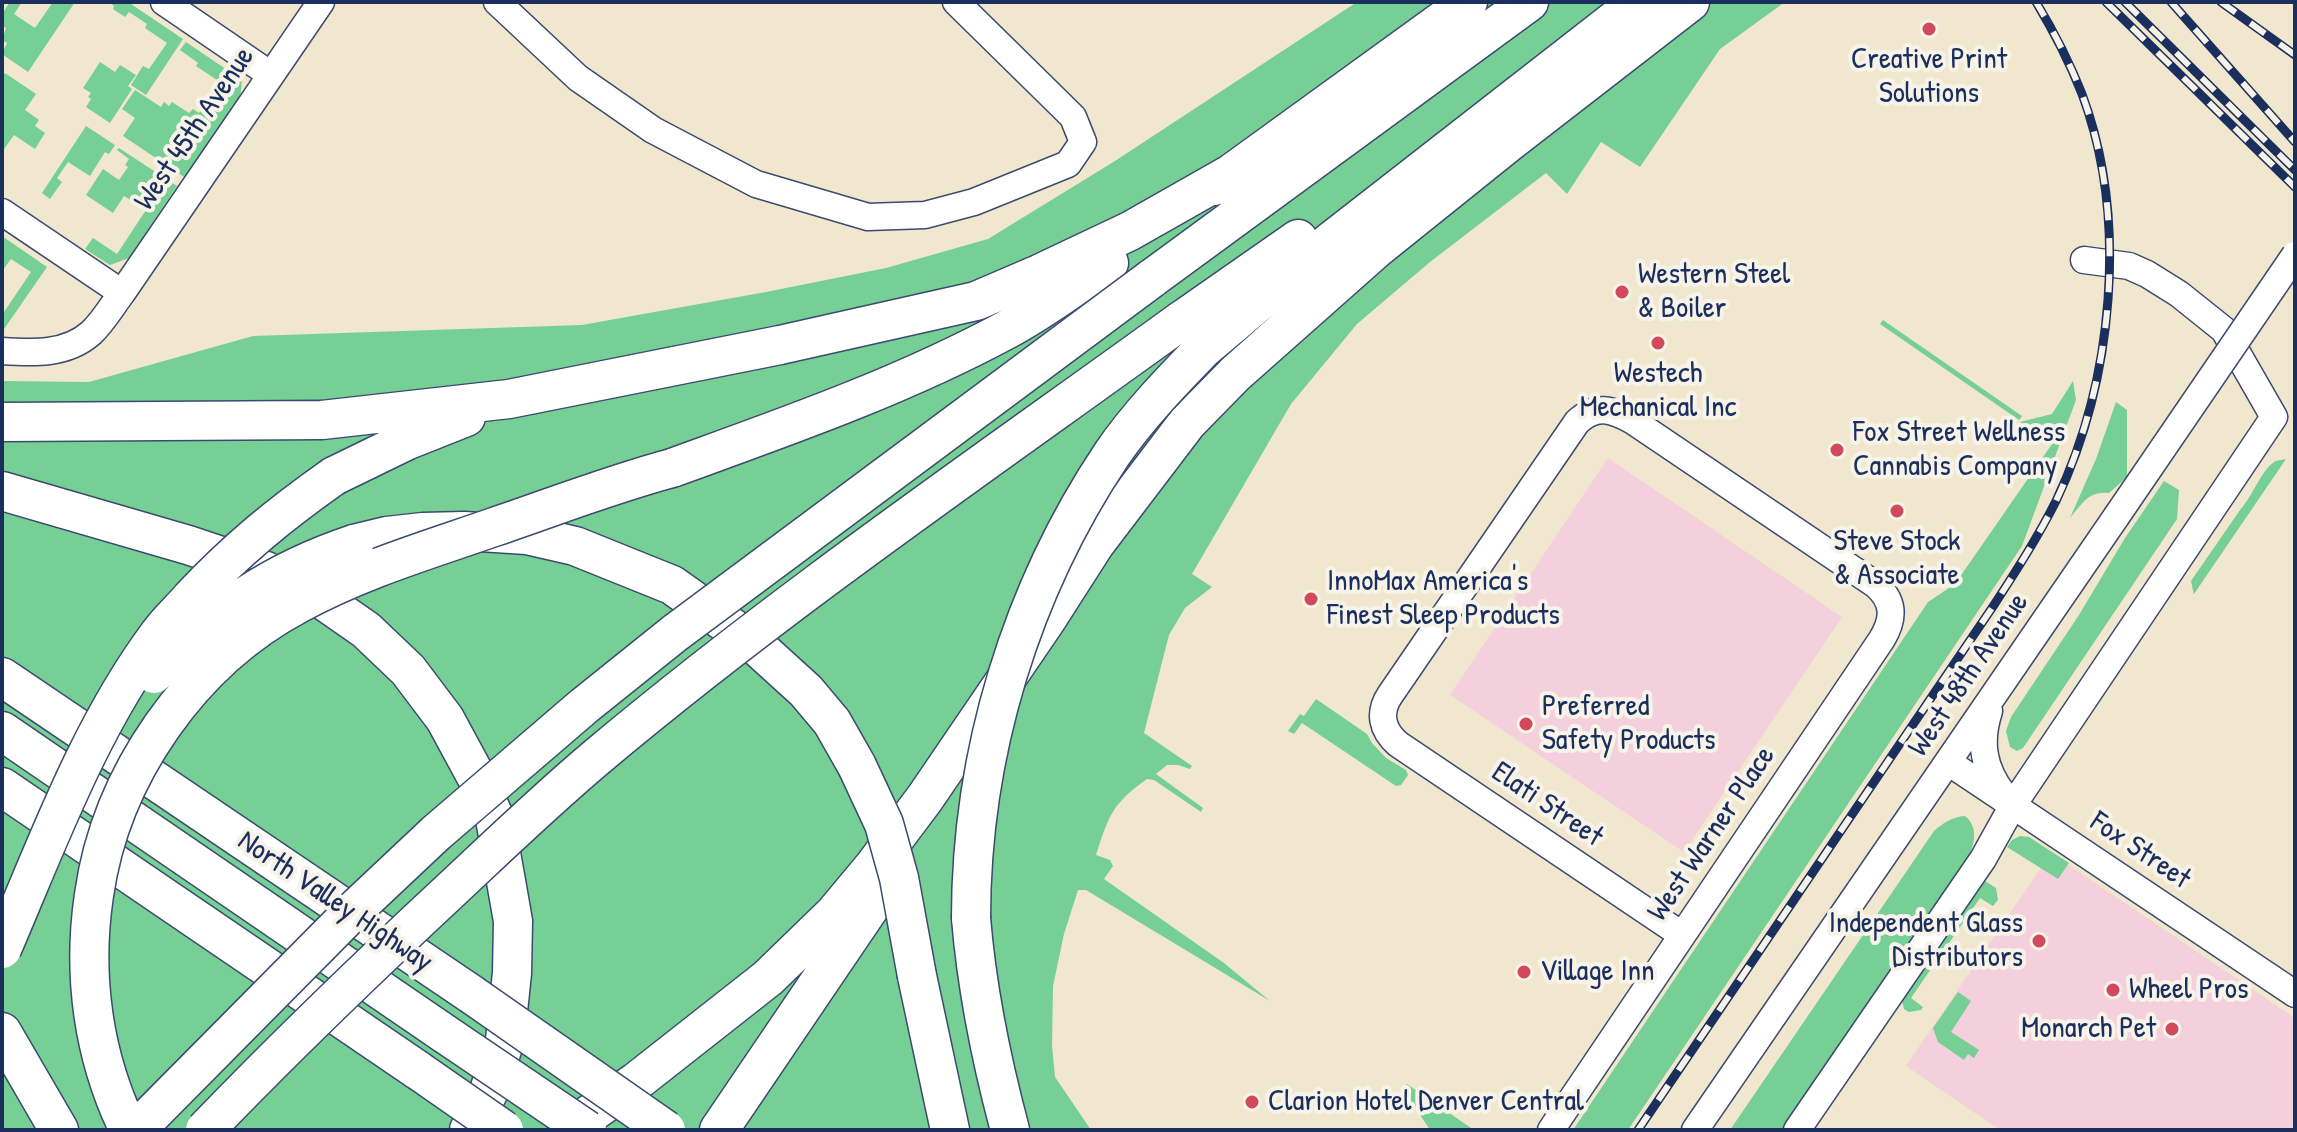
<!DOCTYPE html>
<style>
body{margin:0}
#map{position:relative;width:2297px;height:1132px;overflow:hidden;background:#f0e7ce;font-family:"Patrick Hand",sans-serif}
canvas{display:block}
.frame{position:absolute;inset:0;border:4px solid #1b2f5e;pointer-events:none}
</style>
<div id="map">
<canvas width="2297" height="1132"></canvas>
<div class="frame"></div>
</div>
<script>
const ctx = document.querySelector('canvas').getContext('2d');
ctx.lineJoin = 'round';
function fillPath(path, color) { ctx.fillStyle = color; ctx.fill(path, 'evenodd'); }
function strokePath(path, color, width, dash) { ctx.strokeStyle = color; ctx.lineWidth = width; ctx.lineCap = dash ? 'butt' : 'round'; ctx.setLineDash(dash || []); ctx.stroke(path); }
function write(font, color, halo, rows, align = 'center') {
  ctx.font = font + ' "Patrick Hand",sans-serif'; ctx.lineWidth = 8; ctx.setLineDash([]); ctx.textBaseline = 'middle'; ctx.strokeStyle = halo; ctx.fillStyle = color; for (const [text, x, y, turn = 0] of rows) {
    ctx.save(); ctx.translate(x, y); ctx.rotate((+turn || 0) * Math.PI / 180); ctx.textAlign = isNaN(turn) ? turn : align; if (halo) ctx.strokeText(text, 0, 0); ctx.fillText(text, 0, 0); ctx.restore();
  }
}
const built = new Path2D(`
 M1608 458 1842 617 1684 852 1450 695Z
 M2051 853 2295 1018V1130H2000L1906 1066Z`);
const green = new Path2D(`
 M10 2H22L14 14 35 28 53 2H75L28 72 2 54 7 43 2 40 6 28 2 25V14Z
 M109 2H128L183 39 146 95 131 85 143 66 149 69 167 43 145 28 147 24 129 12 125 17 113 9 114 6Z
 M1357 2H1785L1720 49 1640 167 1601 142 1567 194 1546 173 1430 262 1357 324 1291 404 1192 574 1212 587 1185 608 1169 635 1144 733 1192 766 1190 769 1178 765H1167L1156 774 1203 808 1201 812 1154 780 1147 779C1112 804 1109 815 1096 855L1110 860 1113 866 1104 879 1224 963 1270 1001 1086 890H1078L1064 934 1053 986 1052 1045 1055 1077 1091 1130H2V381L89 382 253 336 582 325 766 292 886 268 988 239 1115 161Z
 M186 42 242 80 240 100 187 179 123 136 135 118 122 109 135 90 161 107 164 102 169 106 172 102 189 113 193 109 199 113 220 82 196 66 198 63 180 50Z
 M100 62 115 72 120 65 136 75 128 86 132 89 110 123 86 107 91 99 88 97 91 93 83 88Z
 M5 73 36 94 25 110 39 120 35 126 45 133 35 149 14 135 2 152V77Z
 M86 126 115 145 109 154 105 152 90 176 68 162 57 178 62 182 50 199 42 193Z
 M119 148 177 186 129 258 110 265 85 249 93 238 117 254 146 210 124 196 113 213 86 195 103 169 119 180 128 167 125 165 129 159 117 150Z
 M2 236 47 267 2 332V315L31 272 11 259 2 271Z
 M1883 320 2022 416 2019 420 1880 324Z
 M2073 381 2076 400 2022 546 1628 1130H1573L1928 602 1955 584 2052 444 2020 422 2052 414Z
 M2116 402 2127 410V477L2109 493C2088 491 2083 503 2070 518L2096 459Z
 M2286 459 2194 594V595L2191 581 2240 510C2252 497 2261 471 2274 462 2277 460 2282 460 2286 459Z
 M2164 481 2179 490 2177 519 2023 748 2017 751 2010 747 2006 731 2011 717 2079 615 2125 538Z
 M1316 699 1367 734 1372 743 1386 758 1406 770 1408 775 1401 785 1396 786 1302 723 1294 734 1288 731 1300 714 1304 716Z
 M1965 816C1980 828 1974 847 1966 861L1782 1130H1730L1934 831C1943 823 1952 817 1965 816Z
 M2020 836 2029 837 2069 863 2058 879 2007 847 2012 840Z
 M1985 881 1996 888 1998 900 1993 906 1980 898 1911 998 1923 1007 1921 1010 1909 1012 1904 1009 1902 1001Z
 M1958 992 1971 1001 1951 1032 1979 1050 1974 1058 1968 1054 1964 1060 1938 1042 1933 1028Z
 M1407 1084 1474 1130H1430L1415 1107 1401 1093Z`);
const minor = new Path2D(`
 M164 2 271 75
 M497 2 578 78 653 130 756 184 868 217 925 215 974 202 1068 164 1083 142 1073 117 956 2
 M2 212 122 293
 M2 351C33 353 66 355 91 333 103 322 112 306 122 293L321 2
 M1989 711C1979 742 1983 768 2003 794
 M1948 762 2295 994
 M1551 1130 1882 639C1894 619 1895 602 1876 585L1633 421C1612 409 1596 404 1577 422L1390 695C1378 713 1382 730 1398 744L1682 935
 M1695 1130 2116 517
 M1797 1130 1983 859 2013 805 2274 417 2224 330 2179 294 2147 274 2129 266 2084 260`);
const highway = new Path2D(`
 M1214 186 1468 2
 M1151 279 1529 2
 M1182 320 1298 239
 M1203 349 1330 242 1638 2
 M2 422 322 420 509 399 780 345 976 301 1039 274 1130 231 1234 172
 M672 468C785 427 900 387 1006 330 1042 311 1076 285 1109 263
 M334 476 408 440 466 417
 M2 491 188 545 266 571 320 598 366 630 408 670 445 719 478 780 495 819 513 921 512 973 505 1040 489 1091 469 1130
 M354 544 387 536 423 532 464 531 527 535 575 546 672 585 751 641 806 691 832 722 857 766
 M2 677 471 994
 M2 731 445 1034
 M2 787 419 1071
 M971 918C977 991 991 1059 1010 1130
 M917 976 950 1130
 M2 1032 59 1130
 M567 1130 637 1081 768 978 834 914 874 866 925 798 1047 619 1095 544 1187 423 1235 374 1376 249 1508 143 1690 2
 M719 1130 883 888`);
const rail = new Path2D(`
 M2106 2 2295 187
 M2125 2 2295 170
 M2171 2 2295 142
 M2221 2 2295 55
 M1638 1130 1994 605C2016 571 2038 537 2056 501 2113 381 2129 220 2082 94 2069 61 2054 32 2036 2`);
const minorBridge = new Path2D(`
 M2116 517 2295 255`);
const highwayBridge = new Path2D(`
 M154 674C216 611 270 572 354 544
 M857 766 884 824 899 878 917 976
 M971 918C971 754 1021 590 1112 454 1138 416 1171 382 1203 349
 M2 949C47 844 90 726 159 634 168 621 181 610 191 598 236 550 280 514 334 476
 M471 994 666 1130
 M445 1034 587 1130
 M419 1071 504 1130
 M129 1130C93 1057 82 975 94 895 111 775 191 661 298 604 360 570 428 550 494 527 553 507 612 484 672 468
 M136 1130 351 913 436 833 584 706 675 633 1151 279
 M205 1130C285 1047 367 968 452 889 500 844 548 798 598 756 784 600 986 462 1182 320`);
const markers = [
 [1929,29,8,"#d1495b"],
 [1622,292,8,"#d1495b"],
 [1658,343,8,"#d1495b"],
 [1837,450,8,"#d1495b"],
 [1897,511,8,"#d1495b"],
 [1311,599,8,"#d1495b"],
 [1526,724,8,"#d1495b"],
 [2039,941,8,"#d1495b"],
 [1524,972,8,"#d1495b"],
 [2113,990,8,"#d1495b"],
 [2172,1029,8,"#d1495b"],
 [1252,1102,8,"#d1495b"]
];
const poiNames = [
 ["Creative Print",1929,60,"center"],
 ["Solutions",1929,94,"center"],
 ["Western Steel",1638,275],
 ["& Boiler",1638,309],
 ["Westech",1658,374,"center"],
 ["Mechanical Inc",1658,408,"center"],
 ["Fox Street Wellness",1853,433],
 ["Cannabis Company",1853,467],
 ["Steve Stock",1897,542,"center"],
 ["& Associate",1897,576,"center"],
 ["InnoMax America's",1327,582],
 ["Finest Sleep Products",1327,616],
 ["Preferred",1542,707],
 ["Safety Products",1542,741],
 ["Independent Glass",2023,924,"right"],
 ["Distributors",2023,958,"right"],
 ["Village Inn",1540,972],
 ["Wheel Pros",2129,990],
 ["Monarch Pet",2156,1029,"right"],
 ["Clarion Hotel Denver Central",1268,1102]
];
const streetNames = [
 ["West 45th Avenue",195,129,-56],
 ["West 48th Avenue",1969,675,-56],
 ["Elati Street",1547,805,34],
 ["West Warner Place",1712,834,-56],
 ["Fox Street",2140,851,34],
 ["North Valley Highway",335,902,34]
];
fillPath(built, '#f4cfdc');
fillPath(green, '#76cf95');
strokePath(minor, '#3b4b6f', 29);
strokePath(highway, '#3b4b6f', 41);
strokePath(minor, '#fff', 26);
strokePath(highway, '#fff', 38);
strokePath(rail, '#1b2f5e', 9);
strokePath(rail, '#f7f3e8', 6, [18]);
strokePath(minorBridge, '#3b4b6f', 29, []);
strokePath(highwayBridge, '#3b4b6f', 41, []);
strokePath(minorBridge, '#fff', 26);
strokePath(highwayBridge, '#fff', 38);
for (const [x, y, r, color] of markers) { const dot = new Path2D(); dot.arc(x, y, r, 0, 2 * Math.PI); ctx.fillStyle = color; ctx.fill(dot); strokePath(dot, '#f7f3e8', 3); }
write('30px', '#1b2f5e', '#f7f3e8', poiNames, 'left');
write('30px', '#1b2f5e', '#f7f3e8', streetNames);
</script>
